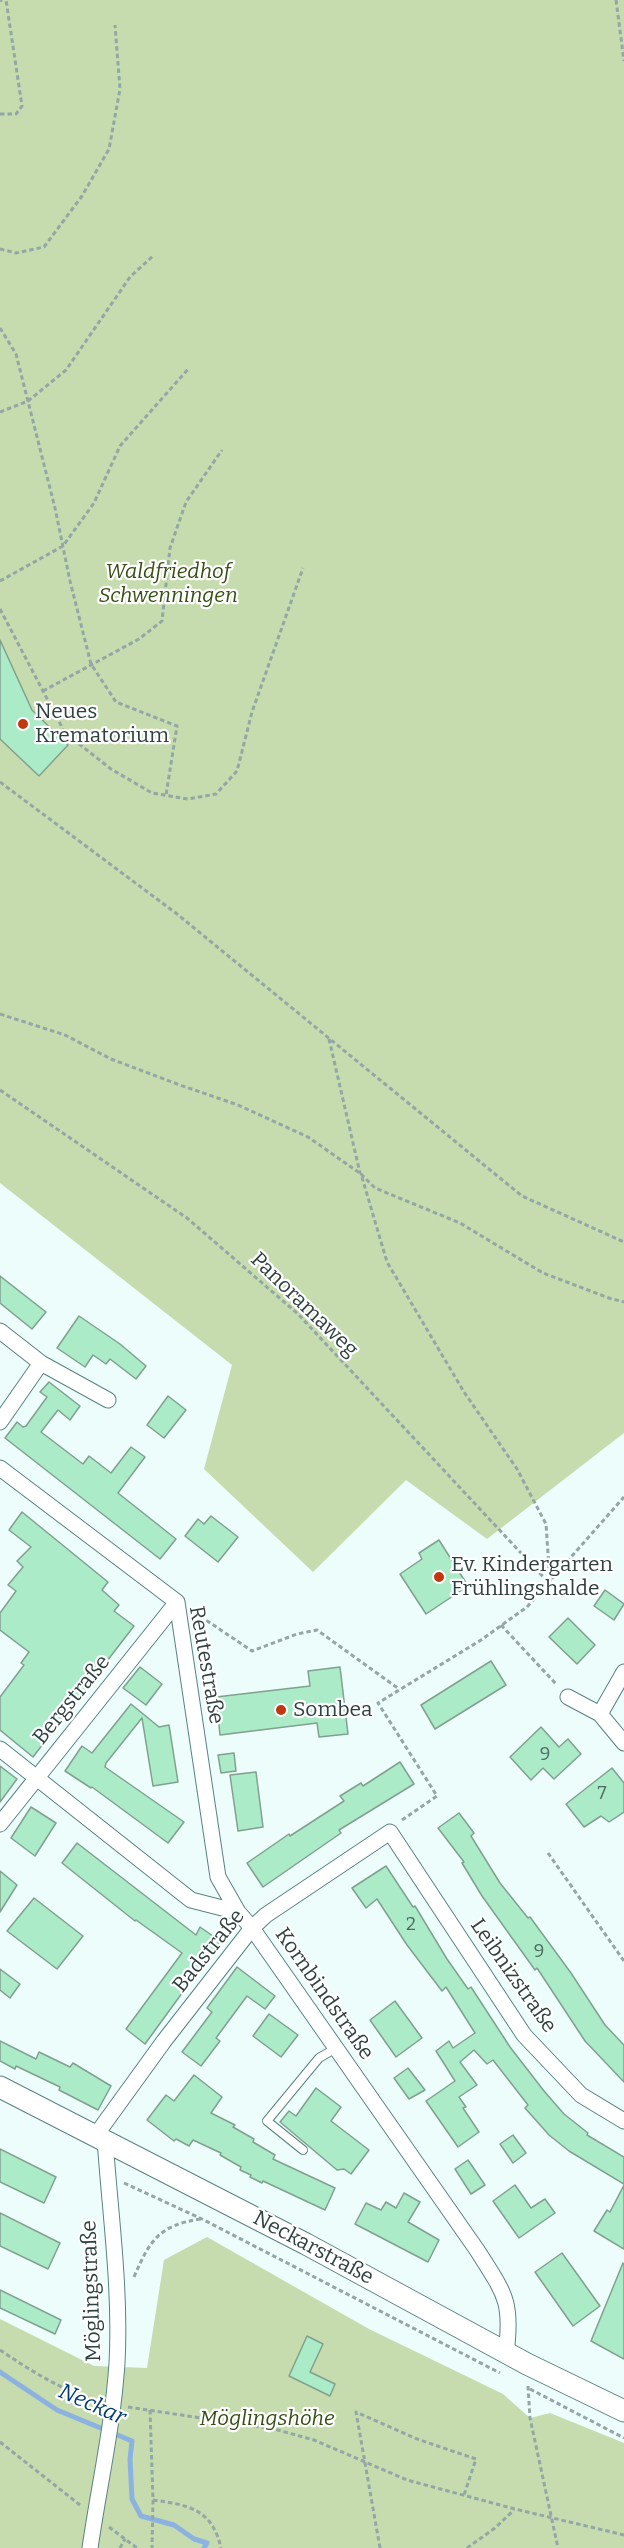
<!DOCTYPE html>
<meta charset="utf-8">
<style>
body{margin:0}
canvas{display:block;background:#ecfdfc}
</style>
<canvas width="624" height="2548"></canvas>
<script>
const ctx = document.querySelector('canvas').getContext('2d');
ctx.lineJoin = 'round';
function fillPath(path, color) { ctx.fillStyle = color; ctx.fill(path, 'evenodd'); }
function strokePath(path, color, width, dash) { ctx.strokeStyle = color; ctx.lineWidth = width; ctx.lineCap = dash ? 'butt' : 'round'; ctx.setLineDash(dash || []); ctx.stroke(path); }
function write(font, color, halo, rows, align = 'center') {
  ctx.font = font + ' Bitter,serif'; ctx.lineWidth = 4.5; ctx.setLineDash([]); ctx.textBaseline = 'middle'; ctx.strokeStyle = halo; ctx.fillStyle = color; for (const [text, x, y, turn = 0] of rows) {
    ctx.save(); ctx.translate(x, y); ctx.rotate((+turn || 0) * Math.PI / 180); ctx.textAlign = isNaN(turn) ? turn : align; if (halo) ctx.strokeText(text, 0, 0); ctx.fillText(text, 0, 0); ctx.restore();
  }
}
const green = new Path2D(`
 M0 0H624V1433L487 1539 406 1480 313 1572 204 1469 232 1365 0 1183Z
 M207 2237 369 2329 503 2394 530 2418 550 2413 624 2443V2548H0V2319L94 2366 147 2368 164 2260Z`);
const stream = new Path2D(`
 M0 2372 57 2410 132 2441 130 2459 132 2499 141 2516 174 2525 194 2539 207 2543 204 2548`);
const building = new Path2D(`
 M0 640 32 710 68 745 39 776 0 739Z
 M0 1276 46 1312 32 1329 0 1303Z
 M79 1316 120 1344 146 1366 136 1379 110 1359 106 1364 93 1355 85 1367 57 1348Z
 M49 1382 80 1406 70 1420 58 1410 41 1432 83 1464 89 1456 111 1473 131 1447 145 1457 118 1493 176 1539 160 1559 5 1438 17 1422 23 1427 26 1426 47 1397 40 1392Z
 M168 1396 186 1410 164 1438 147 1425Z
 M22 1512 108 1582 102 1590 119 1605 114 1611 134 1626 33 1757 0 1730V1697L24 1665 21 1663 29 1652 0 1630V1613L16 1591 8 1585 23 1567 17 1561 31 1547 9 1530Z
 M211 1516 238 1537 218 1562 185 1536 198 1519 204 1524Z
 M439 1540 468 1586 426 1614 400 1574 422 1559 419 1553Z
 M605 1590 624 1604 614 1620 594 1606Z
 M568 1618 595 1645 577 1664 549 1637Z
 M491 1661 506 1685 435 1729 421 1705Z
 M140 1667 162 1684 146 1705 123 1688Z
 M340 1667 348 1734 319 1737 317 1723 220 1735 216 1697 310 1686 308 1671Z
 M131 1704 159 1727 169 1725 178 1782 153 1786 142 1718 106 1763 105 1767 184 1822 168 1843 92 1787 91 1788 65 1771 82 1746 92 1753Z
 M541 1727 559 1747 568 1739 581 1754 554 1779 543 1768 531 1780 510 1757Z
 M234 1753 236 1771 221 1773 218 1755Z
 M400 1762 414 1784 339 1830 341 1833 263 1887 247 1863 289 1834 290 1836 344 1801 340 1796 361 1783 363 1786Z
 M0 1766 17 1779 0 1802Z
 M612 1768 624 1783V1812L609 1822 601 1816 584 1827 566 1804Z
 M256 1772 263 1827 238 1831 230 1775Z
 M31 1807 56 1823 35 1856 11 1838Z
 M459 1813 474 1833 471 1836 500 1883 528 1918 530 1917 571 1973 605 2025 624 2045V2082L585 2041 537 1968 535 1970 482 1896 462 1863 464 1862 438 1828Z
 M77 1843 196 1935 200 1927 220 1941 145 2044 126 2029 182 1953 136 1920 135 1921 62 1863Z
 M386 1866 413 1907 415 1906 447 1959 468 1989 471 1987 510 2047 544 2091 564 2114 588 2133 587 2135 624 2157V2184L569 2151 549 2135 525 2108 528 2105 493 2060 487 2064 474 2050 460 2062 477 2085 459 2097 466 2107 463 2108 479 2132 458 2147 426 2101 455 2081 436 2051 449 2041 453 2048 475 2033 446 1987 442 1991 407 1945 377 1899 366 1908 352 1888Z
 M0 1871 17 1885 0 1912Z
 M34 1898 83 1936 57 1969 7 1931Z
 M237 1967 275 1996 265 2009 247 1996 216 2038 220 2041 201 2066 182 2052 212 2012 207 2008Z
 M0 1969 20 1984 10 1998 0 1990Z
 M395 2001 422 2038 396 2057 370 2020Z
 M269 2014 298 2035 281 2057 253 2036Z
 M0 2041 36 2059 39 2052 70 2067 73 2063 111 2086 98 2110 59 2090 60 2087 16 2066 15 2069 0 2061Z
 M408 2068 425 2090 409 2099 394 2078Z
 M194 2075 222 2097 211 2113 235 2125 233 2127 254 2139 253 2142 275 2155 273 2159 335 2188 325 2210 263 2181 262 2183 250 2177 251 2175 240 2170 241 2167 220 2155 221 2153 193 2140 189 2146 176 2139 174 2141 147 2120 166 2095 174 2101Z
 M316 2088 341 2107 331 2121 369 2150 351 2174 344 2169 337 2170 280 2122 289 2111 296 2116Z
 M513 2135 526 2153 513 2163 500 2144Z
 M0 2149 56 2177 44 2203 0 2182Z
 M468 2160 485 2185 471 2194 455 2169Z
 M515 2185 531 2208 545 2199 555 2213 519 2238 493 2201Z
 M624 2185V2249L594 2231 607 2210 610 2212Z
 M404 2193 420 2202 408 2222 439 2240 428 2262 355 2224 366 2203 381 2210 386 2202 396 2208Z
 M0 2213 60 2243 48 2269 0 2246Z
 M562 2253 600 2306 573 2326 535 2272Z
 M623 2263 624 2264V2359L591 2341Z
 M0 2290 61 2320 55 2334 0 2308Z
 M307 2336 323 2344 310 2372 335 2384 330 2396 289 2376Z`);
const path = new Path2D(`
 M616 0 624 61
 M0 1 2 0
 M0 114H16L22 106 6 0
 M0 249 16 253 44 247 82 196 109 149 120 89 115 25
 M0 328 16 354 55 508 70 581 91 664 116 702 177 726 166 795
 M0 412 28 401 66 370 130 277 154 255
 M0 581 63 546 94 503 120 446 189 368
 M0 609 65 733 111 769 152 793 188 799 216 794 237 771 252 712 303 568
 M43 691 139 639 162 621 170 548 186 502 222 450
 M0 782 177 914 522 1196 624 1242
 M0 1014 65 1035 111 1059 180 1085 238 1105 308 1137 361 1174
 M329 1039 360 1173
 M0 1090 187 1218 298 1314 548 1582
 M550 1583 546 1524 517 1469 464 1392 387 1262 361 1174 375 1188 460 1223 543 1273 609 1298 624 1302
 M194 1612 252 1651 297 1634 317 1630 399 1689
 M501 1625 557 1685
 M402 1820 437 1796 378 1703 481 1640 527 1607 624 1497
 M548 1853 624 1961
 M124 2183 202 2219 500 2373
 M134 2277C150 2240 159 2225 201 2219
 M0 2350C31 2371 62 2390 98 2402
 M528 2386 530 2418 558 2548
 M530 2389 624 2438
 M128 2407 274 2429 314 2440 407 2480 515 2509 624 2535
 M150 2410 153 2500 152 2548
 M0 2442 80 2505
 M153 2500C189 2505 212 2509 221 2548
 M109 2527 137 2548
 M120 2548 125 2539
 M380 2548 356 2412 417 2439 476 2459 464 2495
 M467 2548 495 2528 514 2510`);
const lane = new Path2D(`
 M303 2150 267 2121 319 2058 336 2048`);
const street = new Path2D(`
 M0 1331 41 1363 108 1400
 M0 1422 41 1363
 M0 1468 177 1602 218 1877 238 1912 252 1928 477 2250C504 2293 513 2300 506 2353
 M624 1672 600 1714 624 1743
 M568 1697 600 1714
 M0 1749 191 1900 238 1912
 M0 1824 177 1602
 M96 2135 164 2041 252 1928 266 1915 390 1832 524 2035 581 2095 624 2121
 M90 2548C99 2486 113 2425 117 2363 121 2289 110 2213 105 2139`);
const secondary = new Path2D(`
 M0 2087 306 2244 527 2364 624 2411`);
const markers = [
 [23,724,6,"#c13710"],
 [439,1577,6,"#c13710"],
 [281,1710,6,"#c13710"]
];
const numberNames = [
 ["9",545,1755],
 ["7",602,1794],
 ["2",411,1925],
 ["9",539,1952]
];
const parkNames = [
 ["Waldfriedhof",168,572],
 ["Schwenningen",168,596],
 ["Möglingshöhe",267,2419]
];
const poiNames = [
 ["Neues",35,712],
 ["Krematorium",35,736],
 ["Ev. Kindergarten",451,1565],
 ["Frühlingshalde",451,1589],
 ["Sombea",293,1710]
];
const streetNames = [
 ["Panoramaweg",304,1305,44],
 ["Reutestraße",206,1665,80],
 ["Bergstraße",72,1700,-51],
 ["Badstraße",209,1951,-51],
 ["Leibnizstraße",513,1976,55],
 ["Kornbindstraße",324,1994,55],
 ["Neckarstraße",313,2248,28],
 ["Möglingstraße",92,2291,-92]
];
const waterNames = [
 ["Neckar",92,2405,24]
];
fillPath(green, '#c6dcae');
strokePath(stream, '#8bb2e1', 5);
fillPath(building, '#acebc8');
strokePath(building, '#80a18e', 1.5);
strokePath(lane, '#598380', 10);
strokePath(street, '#598380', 17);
strokePath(secondary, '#598380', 23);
strokePath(path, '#94a6a5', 3, [4.5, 3]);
strokePath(lane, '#fff', 8);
strokePath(street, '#fff', 15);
strokePath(secondary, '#fff', 21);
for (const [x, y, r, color] of markers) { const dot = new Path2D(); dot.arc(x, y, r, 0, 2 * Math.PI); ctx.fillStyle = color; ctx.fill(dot); strokePath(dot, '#fff', 2); }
write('18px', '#4e6b61', null, numberNames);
write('italic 21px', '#384f15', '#fff', parkNames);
write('21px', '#2e403f', '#fff', poiNames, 'left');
write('21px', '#2e403f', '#fff', streetNames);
write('italic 22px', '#003c73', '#fff', waterNames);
</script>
